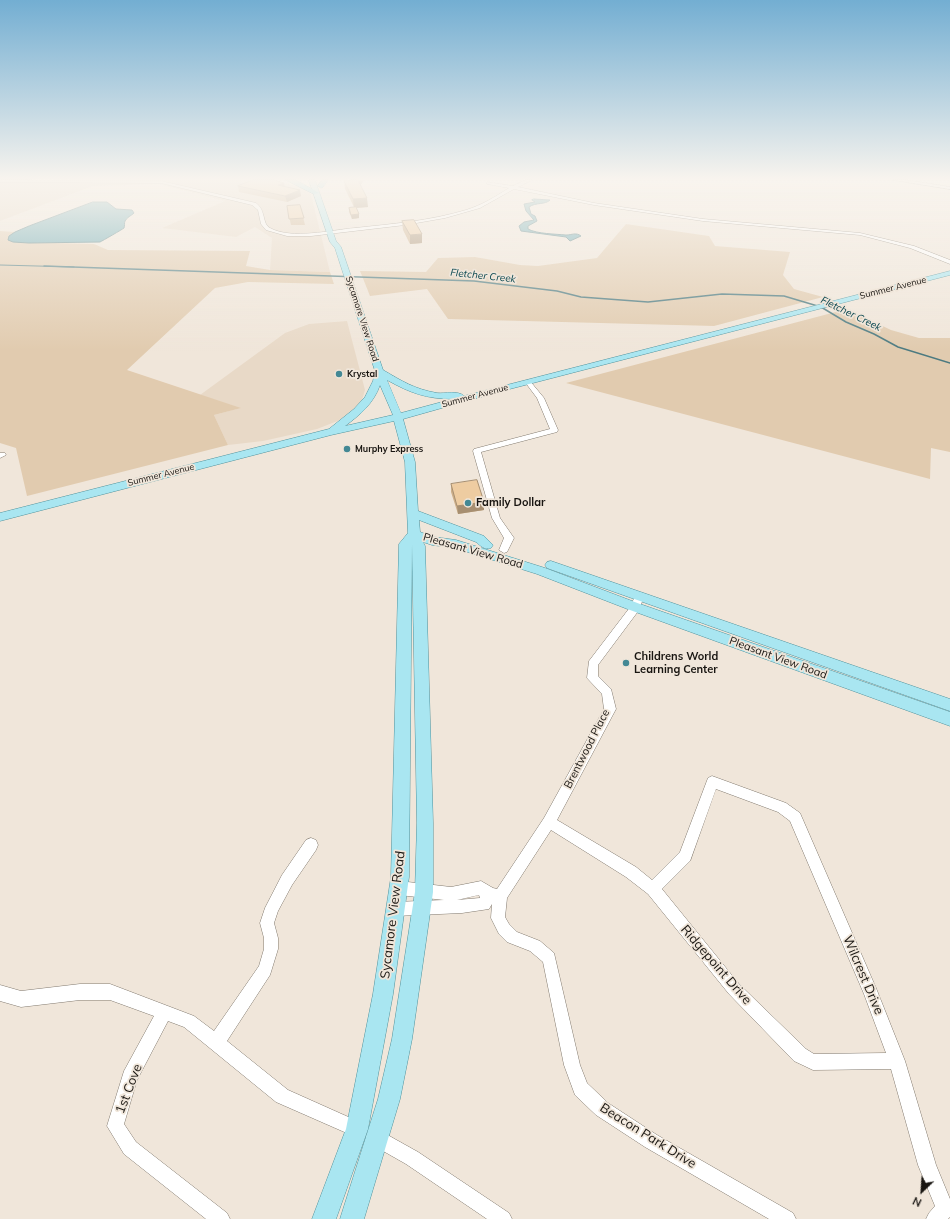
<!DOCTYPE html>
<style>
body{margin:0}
#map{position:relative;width:950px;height:1219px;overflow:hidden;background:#f0e6da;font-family:Mulish,sans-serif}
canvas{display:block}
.north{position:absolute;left:902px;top:1171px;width:40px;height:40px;-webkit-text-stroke:3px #f0e6da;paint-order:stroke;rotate:205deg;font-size:11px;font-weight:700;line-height:16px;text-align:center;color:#181511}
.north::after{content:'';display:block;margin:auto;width:14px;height:18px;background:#181511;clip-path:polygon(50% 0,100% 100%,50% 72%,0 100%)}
</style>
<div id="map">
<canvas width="950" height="1219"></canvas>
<div class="north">N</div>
</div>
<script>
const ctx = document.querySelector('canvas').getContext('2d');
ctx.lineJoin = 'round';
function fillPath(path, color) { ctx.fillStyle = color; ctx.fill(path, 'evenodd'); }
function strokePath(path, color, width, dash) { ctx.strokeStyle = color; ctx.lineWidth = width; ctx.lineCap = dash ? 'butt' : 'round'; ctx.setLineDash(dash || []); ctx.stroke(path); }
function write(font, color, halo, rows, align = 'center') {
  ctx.font = font + ' Mulish,sans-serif'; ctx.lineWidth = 3.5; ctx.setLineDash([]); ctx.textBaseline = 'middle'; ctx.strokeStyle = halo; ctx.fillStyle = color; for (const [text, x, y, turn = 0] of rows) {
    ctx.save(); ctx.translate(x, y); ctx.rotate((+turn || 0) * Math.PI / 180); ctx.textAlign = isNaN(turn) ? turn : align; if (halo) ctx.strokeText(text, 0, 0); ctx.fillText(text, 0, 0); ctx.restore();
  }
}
const built = new Path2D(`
 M0 180H272L301 187 311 194 330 272 270 270 272 238 255 227 236 237 162 228 225 201 159 184 93 186 0 221Z
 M347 321 365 390 362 400 353 411 340 420 317 429 263 441 228 445 214 415 240 408 200 395 285 333 309 324Z`);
const green = new Path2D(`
 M626 224 709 236 715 246 790 252 783 275 794 289 823 297 714 326 448 319 427 289 370 296 360 271 426 272 438 258 475 257 520 265 538 266 597 258Z
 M0 231 15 232 9 236 13 242 94 244 108 250 250 251 246 266 270 270 330 272 334 284 248 282 215 288 127 370 241 408 214 415 228 445 27 496 16 448 0 443Z
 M847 309 891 330 919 338H950V452L931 448 930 479 566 383Z`);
const water = new Path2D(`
 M534 199 550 200C545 205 536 202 529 207L531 214 535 216 537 221 528 226V229C537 234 556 234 566 235 572 235 576 232 581 236L570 241 566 237 521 231 519 226 524 222 534 220 526 211 524 204 535 202 532 200Z
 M93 202H107L116 209 132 210 134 213C131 216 127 217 125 221 124 223 125 226 124 228 123 229 102 241 100 242L29 243 13 242 8 240 9 236 15 232 29 226Z`);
const streamFar1 = new Path2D(`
 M0 265 74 267`);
const stream = new Path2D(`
 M44 266 474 281 557 291 581 297 648 302 722 294 784 296 821 307 846 322 874 334 898 347 950 363`);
const minor = new Path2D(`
 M0 180 161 181 256 203C266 210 262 224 270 228 292 240 331 230 355 228 392 224 429 221 466 210 482 205 495 197 509 188L487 184V182L513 186 525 180H532L518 187 594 203 703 219 860 233 914 246 950 260V264L910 248 860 235 703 221 594 205 514 189 480 208 445 218 405 225 311 236H287L266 230 261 224 258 210 252 205 161 183 0 182Z
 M893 180H907L950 187V189Z
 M528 380 530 381 544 398 558 430 557 432 481 452 500 518 514 538 507 552 504 553 499 550 504 538 492 518 473 451 474 449 550 429 537 398 525 382Z
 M0 453H5L6 455 0 458Z
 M639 592 642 593 644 596 639 610 598 665V676L611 689 616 709 557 820 636 867 652 880 680 852 708 778 712 776 786 803 800 813 876 988 905 1061 936 1165 950 1199V1217L948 1219H926L929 1213 935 1206 918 1165 891 1069 813 1070 794 1061 729 994 648 894 626 877 551 830 507 898 505 917 509 924 517 932 540 941 554 953 580 1065 587 1083 608 1103 657 1135 793 1213 796 1219H769L645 1147 596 1115 575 1095 564 1065 543 962 530 951 507 942 499 934 491 918 492 904 489 909 462 913 395 916 390 914 388 909 390 904 395 902 444 900 399 895 394 893 392 888 394 883 399 881 451 887 481 881 493 888 497 889 544 818 604 709 602 694 587 678 589 661 631 606 636 593ZM716 789 778 812 790 821 864 994 886 1053 814 1054 806 1049 739 984 662 889 690 861ZM479 895 480 898 457 900Z
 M311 838 316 840 318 845 316 850 292 885 278 911 274 923 278 938V949L270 975 227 1041 288 1090 364 1124 366 1130 364 1136 358 1138 276 1102 184 1027 168 1021 137 1080 124 1124 136 1142 227 1213 230 1219H206L124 1154 107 1126 124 1071 154 1016 110 1000H80L21 1007 0 1001V985L21 991 80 984H110L194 1016 214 1031 259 966 264 949V938L260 923 265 908 282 875 306 840Z
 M375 1128 418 1152 509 1213 512 1219H487L406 1164 369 1143 366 1137 369 1131Z`);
const major = new Path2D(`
 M309 180H315L336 241 341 247 383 370C402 381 414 389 437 393 445 394 458 390 464 396L950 271V275L502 391 403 419 415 462 418 511 484 536 493 545 491 548C484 550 481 546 476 542L419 520 420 532 434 537 456 540 545 568 640 604 950 712V726L630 610 537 574 455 548 432 545 423 542 425 546 433 823V892L412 1039 400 1099 364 1219H340L378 1099 392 1039 415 892 417 823 412 544 409 877 393 994 368 1129 336 1219H312L346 1129 373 994 391 877 399 544 408 533 405 462 394 421 331 435 0 521V513L329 429 354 409 365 397 373 381 375 371 335 248 330 242ZM387 380C410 393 427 399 453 399L401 413ZM380 385 393 415 345 426C360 415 374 403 380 385Z
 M551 561 950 699V711L547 568 545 565 547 562Z`);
const highway = new Path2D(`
 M286 180H296L319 193 314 194Z
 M322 180H328L323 187 321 188 318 186Z`);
const wall = new Path2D(`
 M364 180 360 186 368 207 356 208 359 214V218L352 219 349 212V208L354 207 345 189 344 181Z
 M238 186 285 187 301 196 287 202 239 192Z
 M300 205 305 225H291L287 206Z
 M402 221 422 243 410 244 403 230Z
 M451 484 484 502V510L458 514 451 492Z`);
const shadedWall = new Path2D(`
 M358 180H364L358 188Z
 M284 183 285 189 278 185Z
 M300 190 301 196 287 202 285 196Z
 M367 198 368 207 354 208 353 199Z
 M359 214V218L352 219 351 215Z
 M422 234V243L410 244V235Z
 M484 502V510L458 514 457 506Z`);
const building = new Path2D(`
 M253 180H274L284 183 278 185 300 190 285 196 238 186Z
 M358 180 367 198 353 199 344 181Z
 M300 205 304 218 289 219 287 206Z
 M356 207 359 214 351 215 349 208Z
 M414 220 422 234 410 235 402 221Z
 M477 480 484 502 457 506 451 484Z`);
const markers = [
 [339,374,4,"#438894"],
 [347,449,4,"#438894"],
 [468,503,4,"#438894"],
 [626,663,4,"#438894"]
];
const farStreetnames = [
 ["Summer Avenue",893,288,-14],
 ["Sycamore View Road",362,319,72],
 ["Summer Avenue",475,396,-15],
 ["Summer Avenue",161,475,-14]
];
const farPoinames = [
 ["Krystal",347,374],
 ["Murphy Express",355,449]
];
const farWaternames = [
 ["Fletcher Creek",483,276,6],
 ["Fletcher Creek",851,314,26]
];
const poiNames = [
 ["Family Dollar",476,503],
 ["Childrens World",634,657],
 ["Learning Center",634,670]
];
const streetNames = [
 ["Pleasant View Road",473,551,16],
 ["Pleasant View Road",778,658,20],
 ["Brentwood Place",587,749,-63]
];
const nearStreetnames = [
 ["Sycamore View Road",393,915,-83],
 ["Ridgepoint Drive",716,965,49],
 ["Wilcrest Drive",863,975,67],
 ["1st Cove",129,1089,-69],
 ["Beacon Park Drive",648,1136,32]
];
fillPath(built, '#e8d9c7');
fillPath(green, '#e1cbaf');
fillPath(water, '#63a5b0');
strokePath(water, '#4c7a80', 1);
strokePath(streamFar1, '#4c7a80', 1);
strokePath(stream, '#4c7a80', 1.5);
strokePath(minor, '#827a6f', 1);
strokePath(major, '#51929c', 1);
strokePath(highway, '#51929c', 1);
fillPath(minor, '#fff');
fillPath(major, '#a9e6f1');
fillPath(highway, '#6fd5e7');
fillPath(wall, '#cdaf8a');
fillPath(shadedWall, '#a78f71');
fillPath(building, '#eecca1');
strokePath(building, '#a78f71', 1);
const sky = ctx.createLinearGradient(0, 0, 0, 351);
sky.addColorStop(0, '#73aed2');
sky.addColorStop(0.51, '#f8f4ee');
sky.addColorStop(1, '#f8f4ee00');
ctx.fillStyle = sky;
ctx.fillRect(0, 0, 950, 351);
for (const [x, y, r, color] of markers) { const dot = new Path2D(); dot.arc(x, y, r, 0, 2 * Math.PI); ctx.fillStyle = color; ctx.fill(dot); strokePath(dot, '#f0e6da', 1.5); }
write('9px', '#181511', '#f0e6da', farStreetnames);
write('bold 9px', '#181511', '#f0e6da', farPoinames, 'left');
write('italic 10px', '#06454e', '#f0e6da', farWaternames);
write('bold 11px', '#181511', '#f0e6da', poiNames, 'left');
write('11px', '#181511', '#f0e6da', streetNames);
write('13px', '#181511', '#f0e6da', nearStreetnames);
</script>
